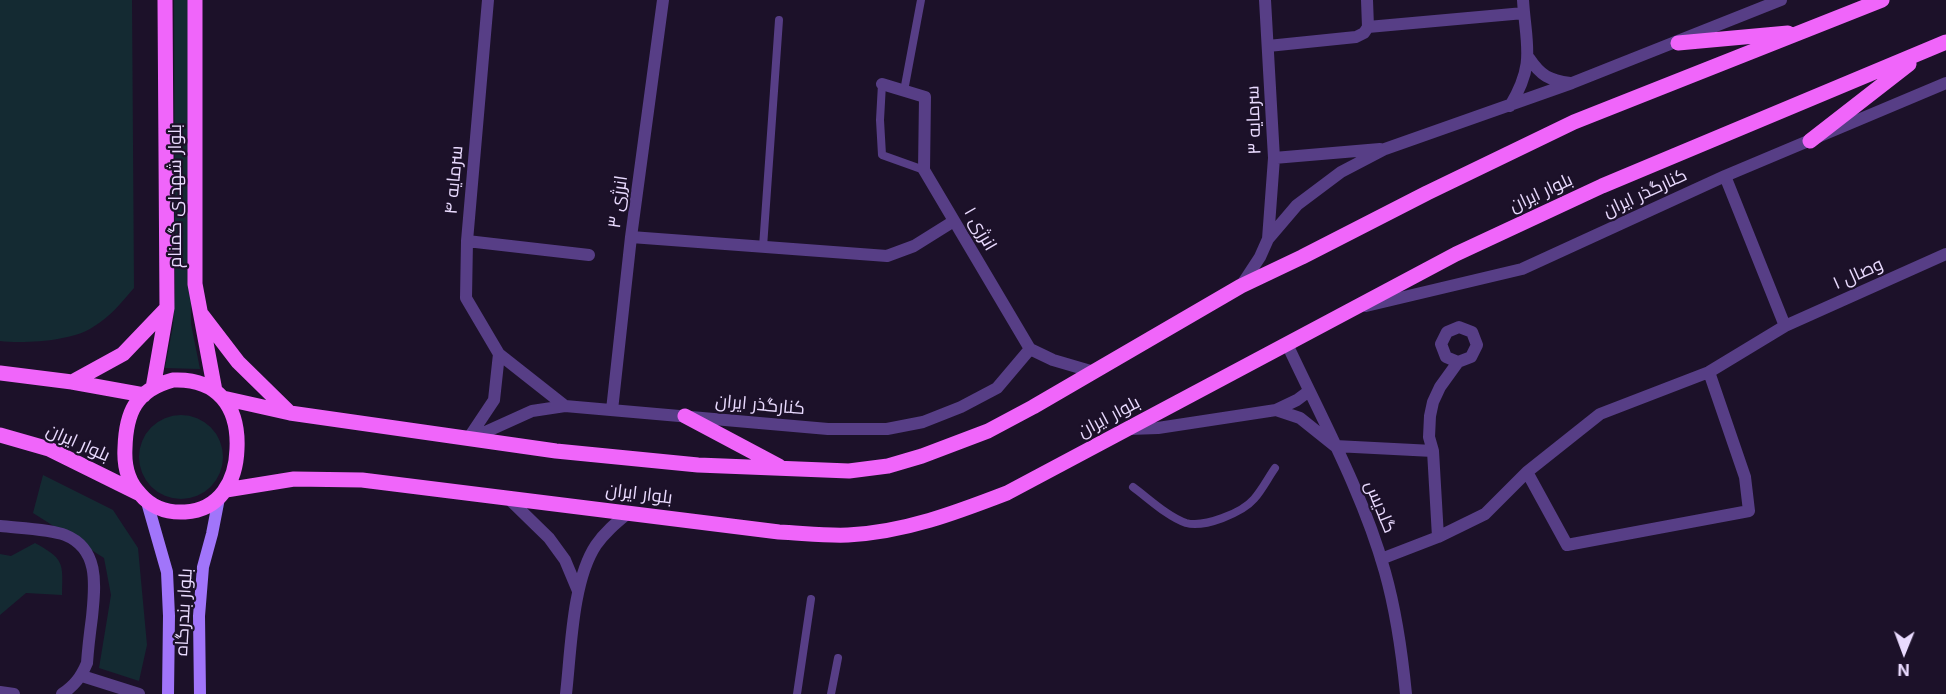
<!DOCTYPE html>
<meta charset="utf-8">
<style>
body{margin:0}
#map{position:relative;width:1946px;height:694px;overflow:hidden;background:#1c1129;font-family:Inter,sans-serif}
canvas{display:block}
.north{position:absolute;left:1874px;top:622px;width:60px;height:60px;-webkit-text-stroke:4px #1c1129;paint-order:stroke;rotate:181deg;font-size:16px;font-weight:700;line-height:24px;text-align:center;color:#e9dafe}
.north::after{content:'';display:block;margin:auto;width:21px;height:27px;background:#e9dafe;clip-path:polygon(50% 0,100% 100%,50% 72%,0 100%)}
</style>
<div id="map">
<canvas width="1946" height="694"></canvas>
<div class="north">N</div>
</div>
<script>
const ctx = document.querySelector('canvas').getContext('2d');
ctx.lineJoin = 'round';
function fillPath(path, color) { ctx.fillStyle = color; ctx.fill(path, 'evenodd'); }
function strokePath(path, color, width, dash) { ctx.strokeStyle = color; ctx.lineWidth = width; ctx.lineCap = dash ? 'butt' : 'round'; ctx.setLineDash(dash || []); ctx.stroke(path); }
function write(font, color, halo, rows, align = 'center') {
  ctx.font = font + ' Inter,Cairo,sans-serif'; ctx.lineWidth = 4.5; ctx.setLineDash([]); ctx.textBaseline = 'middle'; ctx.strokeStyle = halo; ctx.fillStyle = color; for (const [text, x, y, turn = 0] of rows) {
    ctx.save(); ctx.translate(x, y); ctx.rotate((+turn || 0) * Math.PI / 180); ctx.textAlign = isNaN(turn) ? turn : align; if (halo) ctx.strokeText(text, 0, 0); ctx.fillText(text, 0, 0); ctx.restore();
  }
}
const green = new Path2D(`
 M0 0H132L134 288C121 303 110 317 93 327 73 341 24 344 0 341Z
 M174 0H191V324L200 369 165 368 173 326 175 292Z
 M139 457a42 42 0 1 1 84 0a42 42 0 1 1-84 0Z
 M43 475 113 510 138 548 147 645 139 681 99 668 111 595 104 558 33 513Z
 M35 543C64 559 63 562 62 595L26 593 0 615V554L11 556Z`);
const lane = new Path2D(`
 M882 84 880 120 882 155 924 170
 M904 91 921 0
 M763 247 779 20
 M1133 487C1148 498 1168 517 1186 523 1204 528 1242 513 1254 499 1262 490 1268 478 1275 468
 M797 694 811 599
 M831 694 838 658`);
const street = new Path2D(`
 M488 0 467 241 466 298 499 354 565 406
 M1265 0 1274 158 1268 239
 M1368 27 1524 13
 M1268 46 1356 37 1364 33 1368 27 1367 0
 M1529 58C1541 76 1549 80 1570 83
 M882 84 925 97 924 170 1030 349 1053 360 1094 372
 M1510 106C1536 63 1526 46 1523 0
 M1274 158 1380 149
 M1725 176 1785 326
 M631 237 887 256 914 246 954 221
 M467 241 589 255
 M1241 286 1260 257 1268 239 1297 205 1341 172 1385 149 1572 83 1781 0
 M1366 306 1522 269 1725 176 1946 83
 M1287 344C1321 417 1363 493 1385 572 1396 611 1402 653 1406 694
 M612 410 631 237 663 0
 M1276 410 1297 400 1309 391
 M1129 429 1158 428 1276 410 1300 418 1335 446 1433 451
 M468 439 494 400 499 354
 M470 439 532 411 565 406 828 429H887L923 422 961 407 997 388 1030 349
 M1527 472 1567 545 1749 511 1745 477 1709 372
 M508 498 549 538 565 560 578 591
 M0 526C17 528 50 529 65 535 100 549 95 586 92 617 90 632 88 648 87 663 81 677 75 685 62 694
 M1438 537 1433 451 1429 437 1430 416 1433 402 1440 387 1458 362 1471 357 1477 345 1472 332 1459 327 1447 332 1441 344 1446 357 1458 362
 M1381 559 1438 537 1485 514 1527 472 1600 414 1709 372 1785 326 1946 254
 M82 676 139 694
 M0 692 14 694
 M566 694C571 651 572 581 596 545 605 532 616 523 628 513`);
const secondary = new Path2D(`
 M147 502 167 572 169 616 168 694
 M200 694 199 616 203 567 212 534 219 498`);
const primary = new Path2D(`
 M195 0V284L215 391
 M1678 43 1788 33
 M1810 141 1909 64
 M202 315 238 362 290 413
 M0 373 72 382 144 395
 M173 380C218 378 239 407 237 449 236 481 220 510 185 512 167 513 151 507 140 494 127 481 124 465 125 448 126 412 136 390 173 380Z
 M72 382 123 354 167 308
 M153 388 167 308 165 0
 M223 398 290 413 556 451 698 465 849 471 888 466 922 456 988 431 1033 407 1241 286 1302 257 1427 193 1574 122 1882 0
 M685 416 779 466
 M0 435 49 449 138 493
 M226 490 294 479 362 480 779 532C802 533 826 536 848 535 905 532 955 513 1007 493L1456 254 1602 186 1946 42`);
const streetNames = [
 ["سرمایه ۳",1254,120,-92],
 ["سرمایه ۴",454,180,-85],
 ["بلوار ایران",1541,193,-25],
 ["کنارگذر ایران",1645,193,-25],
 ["بلوار شهدای گمنام",176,196,-90],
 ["انرژی ۳",618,202,-82],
 ["انرژی ۱",980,229,60],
 ["وصال ۱",1858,274,-24],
 ["کنارگذر ایران",760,405,5],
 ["بلوار ایران",1109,417,-28],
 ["بلوار ایران",78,443,24],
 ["بلوار ایران",639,494,7],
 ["گلدیس",1380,507,68],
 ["بلوار بندرگاه",184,612,-87]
];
fillPath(green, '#142a32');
strokePath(lane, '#573e86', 8);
strokePath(street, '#573e86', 12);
strokePath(secondary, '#a175fa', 12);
strokePath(primary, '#f065fa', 15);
write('18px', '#e9dafe', '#1c1129', streetNames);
</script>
